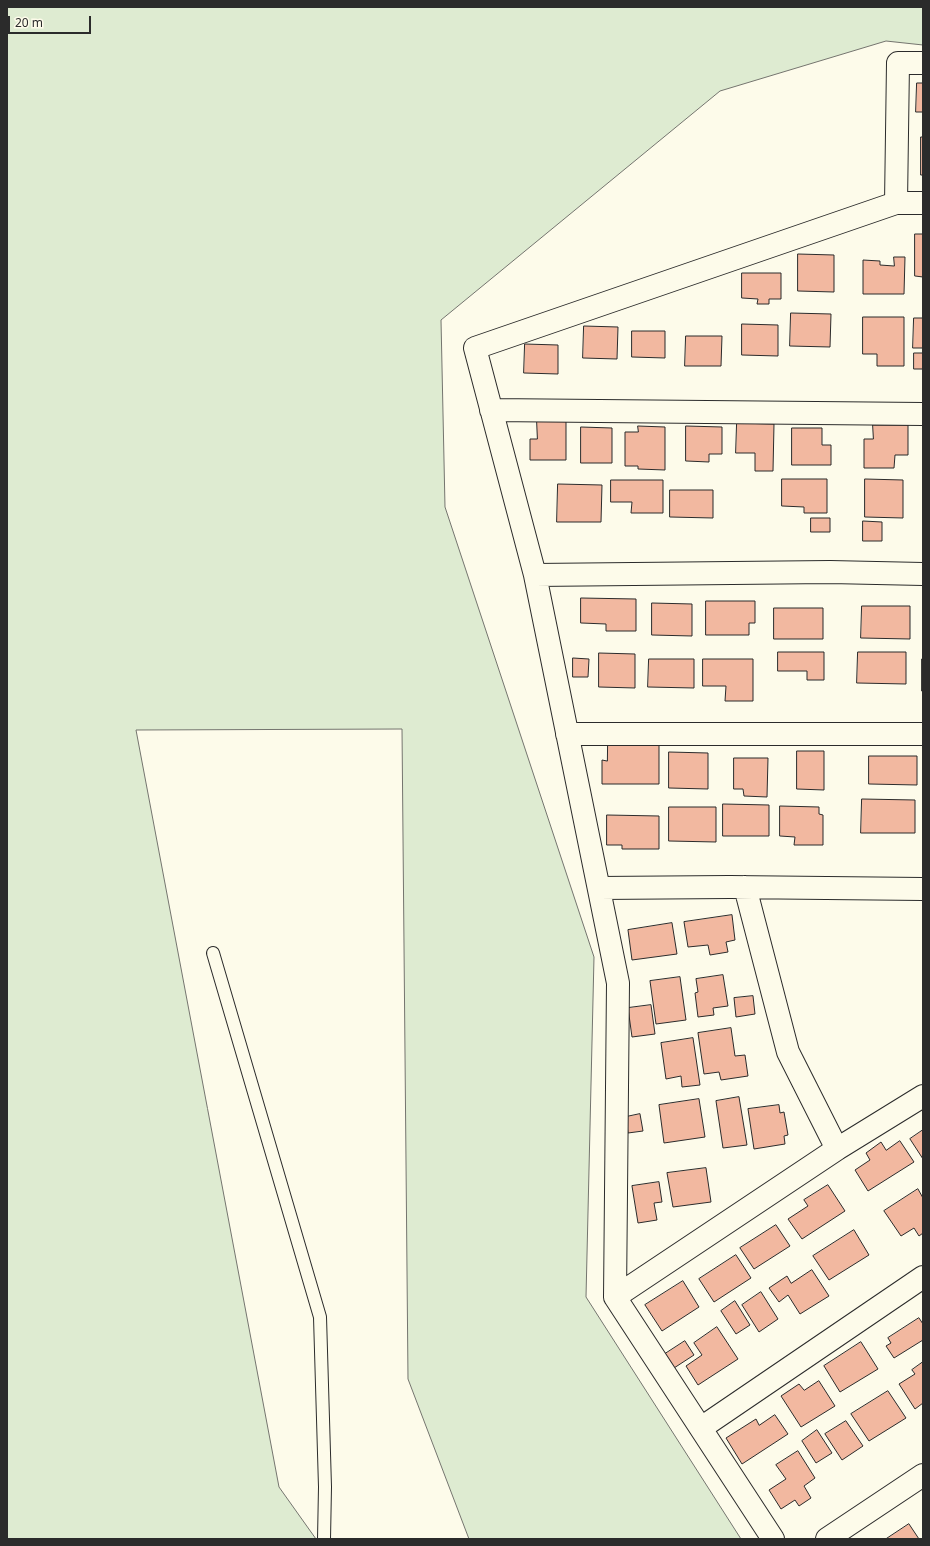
<!DOCTYPE html>
<style>
body{margin:0}
#map{position:relative;width:930px;height:1546px;overflow:hidden;background:#fdfbea;font-family:"Noto Sans",sans-serif}
canvas{display:block}
.frame{position:absolute;inset:0;border:8px solid #2b2b2b;pointer-events:none}
.scale{position:absolute;left:8px;top:16px;width:83px;height:18px;box-sizing:border-box;border:2px solid #2b2b2b;border-top:0;padding-left:5px;font-size:12px;line-height:14px;white-space:nowrap;color:#2b2b2b;-webkit-text-stroke:3px #fdfbea;paint-order:stroke}
</style>
<div id="map">
<canvas width="930" height="1546"></canvas>
<div class="frame"></div>
<div class="scale">20 m</div>
</div>
<script>
const ctx = document.querySelector('canvas').getContext('2d');
ctx.lineJoin = 'round';
function fillPath(path, color) { ctx.fillStyle = color; ctx.fill(path, 'evenodd'); }
function strokePath(path, color, width, dash) { ctx.strokeStyle = color; ctx.lineWidth = width; ctx.lineCap = dash ? 'butt' : 'round'; ctx.setLineDash(dash || []); ctx.stroke(path); }
const green = new Path2D(`
 M7 7H923V45L886 41 720 91 441 320 445 507 594 957 586 1297 741 1539H469L408 1379 402 729 136 730 279 1487 316 1539H7Z`);
const building = new Path2D(`
 M917 83H923V112H916Z
 M921 137H923V175H921Z
 M915 234H923V277L915 276Z
 M798 254 834 255V292L798 291Z
 M894 257H905L904 294H863V260L880 261V265L894 266Z
 M742 273H781V299H769V304H757L758 299 742 298Z
 M791 313 831 314 830 347 790 346Z
 M863 317H904V366H877V354H863Z
 M914 318H923V348H913Z
 M742 324 778 325V356L742 355Z
 M584 326 618 327 617 359 583 358Z
 M632 331H665V358L632 357Z
 M686 336H722L721 366H685Z
 M525 344 558 345V374L524 373Z
 M914 353H923V369H914Z
 M537 421H566V460H530V439H537Z
 M737 423 774 424 773 471H755V453H736Z
 M873 425H908V455H895L894 468H864V439H873Z
 M638 426 665 427V470L638 469V466H625V432H638Z
 M686 426 722 427V454H709V462L686 461Z
 M581 427 612 428V463H581Z
 M792 428H822V445H831V465H792Z
 M782 479H827V513H804V507L782 506Z
 M865 479 903 480V518L865 517Z
 M611 480H663V513H631L632 502H611Z
 M558 484 602 485 601 522H557Z
 M670 490H713V518L670 517Z
 M811 518H830V532H811Z
 M863 521 882 522V541H863Z
 M581 598 636 599V631H606V624L581 623Z
 M706 601H755V623H749V635H706Z
 M652 603 692 604V636L652 635Z
 M862 606H910V639L861 638Z
 M774 608H823V639H774Z
 M778 652H824V680H807V671H778Z
 M858 652H906V684L857 683Z
 M599 653 635 654V688L599 687Z
 M573 658 589 659 588 677H573Z
 M649 659H694V688L648 687Z
 M703 659H753V701H725L726 686H703Z
 M922 659H923V691H922Z
 M608 744 659 745V784H602V760L607 761Z
 M797 751H824V790L797 789Z
 M669 752 708 753V789L669 788Z
 M869 756H917V785L869 784Z
 M734 758H768L767 797 744 796 743 789H734Z
 M862 799 915 800V833H861Z
 M723 804 769 805V836H723Z
 M780 806 819 807V814L823 815V845H794L795 837 780 836Z
 M669 807H716V842L669 841Z
 M607 815 659 816V849H622V845H607Z
 M732 915 735 940 726 942 728 952 710 955 708 945 688 947 684 922Z
 M672 923 677 954 632 960 628 930Z
 M723 975 728 1006 713 1008 714 1015 698 1017 695 993 698 992 696 979Z
 M680 977 686 1020 656 1024 650 981Z
 M753 996 755 1014 736 1017 734 998Z
 M651 1005 655 1034 632 1037 628 1008Z
 M731 1028 735 1056 745 1055 748 1076 721 1080 719 1072 704 1074 698 1033Z
 M693 1038 700 1085 682 1087 681 1076 666 1079 661 1043Z
 M739 1097 747 1145 723 1148 716 1101Z
 M699 1099 705 1137 664 1143 659 1105Z
 M779 1105 780 1113 784 1112 788 1135 784 1136 785 1144 754 1149 748 1109Z
 M640 1114 643 1131 628 1133 626 1117Z
 M923 1130V1159L910 1139Z
 M900 1141 914 1162 868 1191 855 1170 870 1160 866 1153 881 1142 886 1150Z
 M706 1168 711 1202 673 1207 667 1173Z
 M659 1182 662 1202 654 1203 657 1220 638 1223 632 1186Z
 M828 1185 845 1211 802 1239 788 1219 808 1206 804 1200Z
 M918 1189 923 1198V1233L919 1236 914 1228 901 1236 884 1211Z
 M776 1225 790 1246 754 1269 740 1248Z
 M854 1230 869 1255 829 1280 813 1256Z
 M736 1255 751 1278 714 1302 699 1279Z
 M812 1270 829 1296 800 1314 788 1295 779 1302 769 1288 787 1276 791 1283Z
 M683 1281 699 1307 662 1331 645 1305Z
 M761 1292 778 1319 759 1332 742 1305Z
 M735 1301 750 1325 736 1334 721 1311Z
 M919 1318 923 1324V1340L894 1358 886 1346 891 1343 888 1338Z
 M717 1327 738 1359 698 1385 686 1366 702 1355 694 1343Z
 M685 1341 694 1355 674 1368 665 1354Z
 M861 1342 878 1369 840 1392 824 1366Z
 M923 1362V1403L915 1409 899 1384 915 1374 912 1370Z
 M819 1381 835 1406 801 1427 781 1396 799 1384 804 1390Z
 M888 1391 906 1418 869 1441 851 1414Z
 M775 1415 788 1434 742 1464 726 1438 756 1419 759 1425Z
 M846 1421 863 1446 842 1460 825 1434Z
 M817 1430 832 1453 816 1463 802 1441Z
 M798 1451 815 1478 804 1486 811 1498 799 1506 795 1500 781 1509 769 1490 786 1479 776 1465Z
 M909 1524 919 1539H886Z`);
const lane = new Path2D(`
 M213 953 320 1317 325 1487 324 1539`);
const street = new Path2D(`
 M923 63H898L896 203 475 348 535 575 830 572 923 574
 M896 203H923
 M491 410 923 414
 M535 575 618 983 615 1297 773 1539
 M567 734H923
 M745 887 788 1052 837 1149
 M599 888 730 887 923 889
 M615 1297 837 1149 923 1096
 M701 1428 923 1277
 M827 1539 923 1475`);
fillPath(green, '#deebd1');
strokePath(green, '#74746e', 1);
fillPath(building, '#f2b8a0');
strokePath(building, '#2b2b2b', 1);
strokePath(lane, '#2b2b2b', 14);
strokePath(street, '#2b2b2b', 24);
strokePath(lane, '#fdfbea', 12);
strokePath(street, '#fdfbea', 22);
</script>
